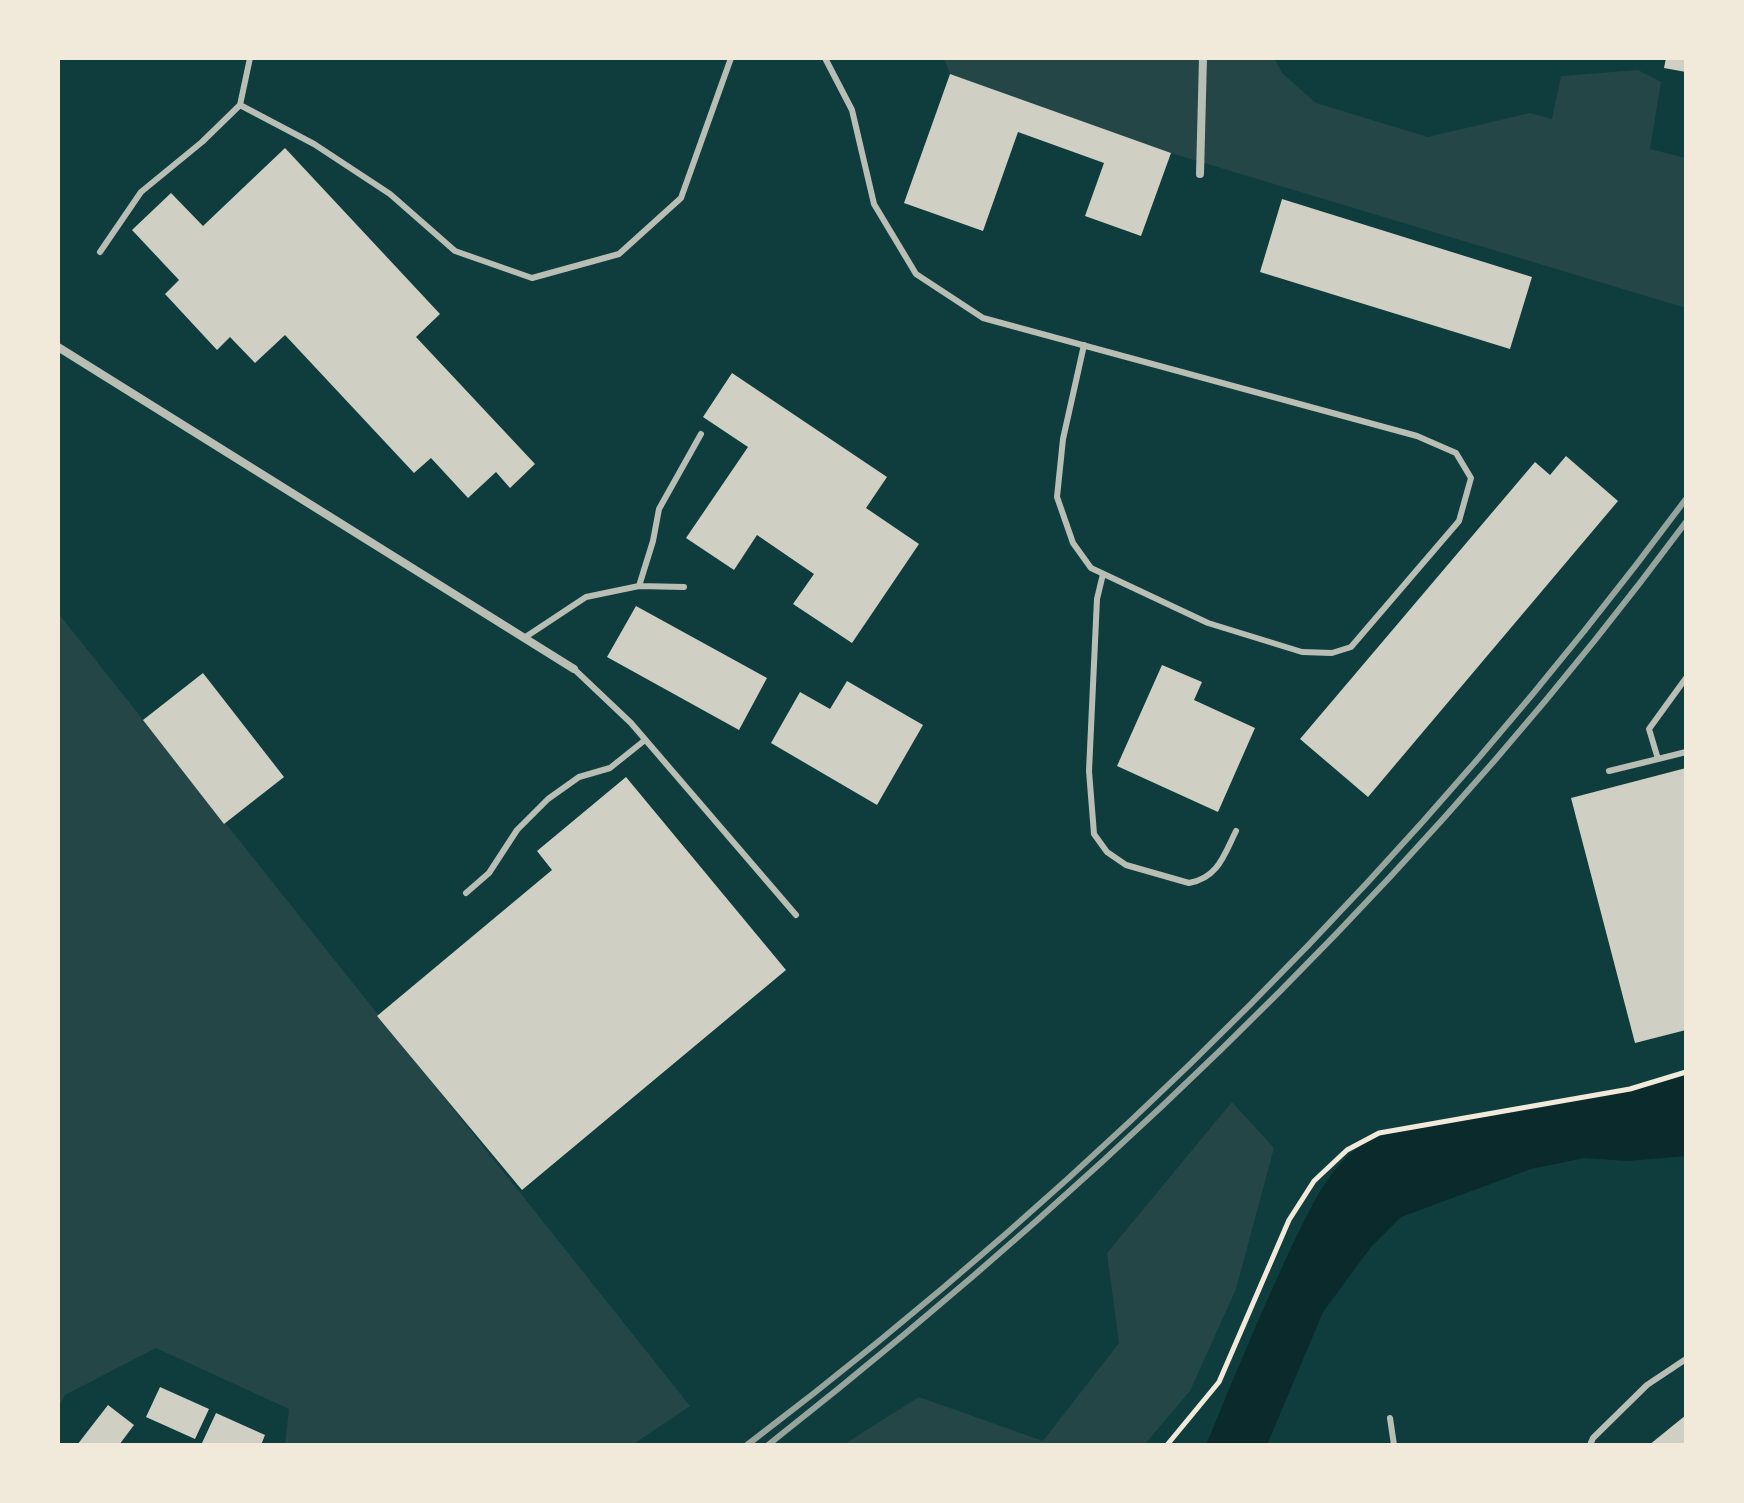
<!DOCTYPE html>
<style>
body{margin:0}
#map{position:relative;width:1744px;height:1503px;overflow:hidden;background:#0f3d3e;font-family:"Noto Sans",sans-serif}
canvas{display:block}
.frame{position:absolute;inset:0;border:60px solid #f1e9da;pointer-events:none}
</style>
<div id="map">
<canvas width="1744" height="1503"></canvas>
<div class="frame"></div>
</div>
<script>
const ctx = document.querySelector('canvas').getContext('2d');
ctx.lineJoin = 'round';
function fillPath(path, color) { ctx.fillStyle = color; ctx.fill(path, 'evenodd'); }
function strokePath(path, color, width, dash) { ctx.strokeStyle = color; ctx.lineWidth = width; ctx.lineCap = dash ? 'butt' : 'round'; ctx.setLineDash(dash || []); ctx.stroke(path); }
const green = new Path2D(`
 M944 58H1274L1282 73 1316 103 1428 137 1530 113 1552 119 1561 76 1638 70 1661 82 1650 149 1686 158V308L1171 153 950 74Z
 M58 613 690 1406 632 1445H285L289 1409 156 1348 65 1395 58 1408Z
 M1232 1102 1274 1148 1236 1289 1190 1391 1144 1445H843L919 1397 1043 1441 1119 1343 1107 1253Z`);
const water = new Path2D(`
 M1686 1074V1156L1628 1161 1584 1158 1531 1169 1401 1217 1371 1247 1323 1312 1267 1445H1206C1233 1380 1260 1314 1290 1250 1307 1216 1325 1172 1356 1149 1387 1124 1451 1123 1490 1116 1556 1104 1622 1091 1686 1074Z`);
const building = new Path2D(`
 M1666 58H1686V72L1664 68Z
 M950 74 1171 153 1141 236 1085 216 1104 163 1018 132 983 231 904 203Z
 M285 148 440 314 416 337 535 464 510 488 496 472 468 498 431 458 414 473 285 335 255 363 230 337 217 350 165 294 179 280 132 230 171 193 203 226Z
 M1282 199 1532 277 1510 349 1260 272Z
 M732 373 887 477 866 508 919 544 852 643 793 604 814 574 757 535 734 570 686 538 748 447 703 417Z
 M1566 456 1618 501 1368 797 1300 739 1535 462 1550 475Z
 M636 606 767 678 739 730 607 657Z
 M1162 665 1202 682 1194 700 1255 728 1218 812 1117 766Z
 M203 673 284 777 224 824 143 720Z
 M847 681 923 725 877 805 771 743 800 692 830 709Z
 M1686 768V1030L1635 1043 1571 798Z
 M626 777 786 970 522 1190 377 1016 552 870 537 851Z
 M160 1387 209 1409 195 1439 146 1417Z
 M108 1405 134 1425 119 1445H77Z
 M216 1413 265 1435 261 1445 202 1443Z
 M1686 1415V1445H1649Z`);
const path = new Path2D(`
 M1167 1445 1219 1382 1289 1220 1314 1181 1347 1150 1379 1133 1630 1089 1686 1072`);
const service = new Path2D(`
 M825 58 852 110 874 204 916 274 983 318 1417 436 1456 453 1471 478 1459 521 1351 647 1332 653 1302 652 1208 623 1091 568 1073 543 1057 497 1063 439 1084 345
 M240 105 314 144 390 194 455 251 532 278 619 254 681 198 731 58
 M100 252 141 192 202 142 240 105 250 58
 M1103 574 1097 599 1089 771 1094 834 1107 852 1126 865 1189 883C1218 878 1224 855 1236 831
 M639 586 653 541 659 509 701 434
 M524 638 586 597 639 586 684 587
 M574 669 631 723 796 915
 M1686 678 1649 729 1658 759 1686 752
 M1609 771 1658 759
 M466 893 489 873 517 830 548 799 579 777 610 768 645 740
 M1390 1418 1394 1445
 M1590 1445 1593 1438 1647 1385 1686 1359`);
const minor = new Path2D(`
 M1200 174 1203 58
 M58 347 574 669`);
const rail = new Path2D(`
 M747 1445C1101 1176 1421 856 1686 499
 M768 1445C1109 1176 1427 872 1686 522`);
fillPath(green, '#244646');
fillPath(water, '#0a2a2b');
fillPath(building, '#cfcfc3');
strokePath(path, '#f1e9da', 5);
strokePath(service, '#b8beb3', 6);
strokePath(minor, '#b8beb3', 8);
strokePath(rail, '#97a49c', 6);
</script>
